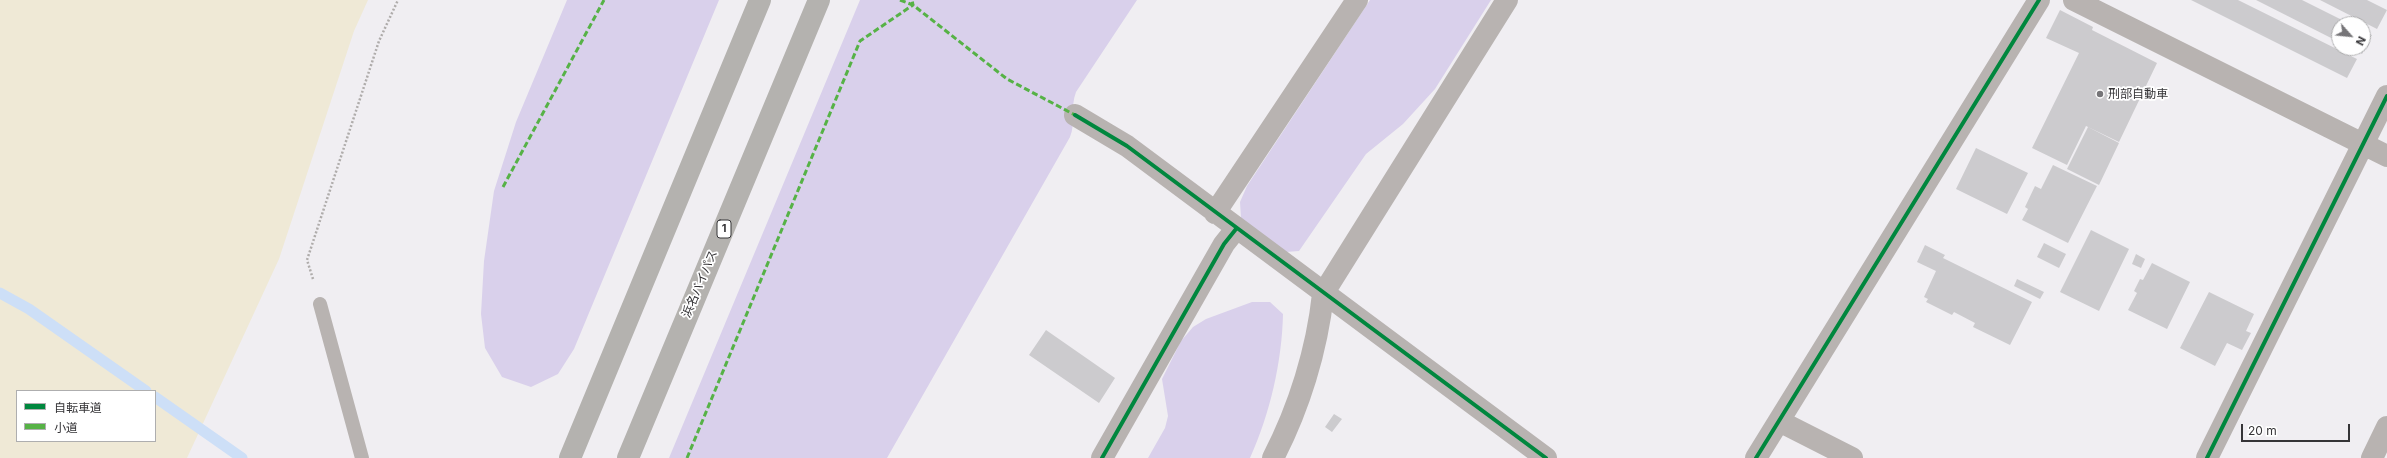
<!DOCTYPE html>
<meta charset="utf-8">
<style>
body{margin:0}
#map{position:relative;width:2387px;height:458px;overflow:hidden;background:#f0eef2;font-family:Inter,"Noto Sans JP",sans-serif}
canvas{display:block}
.legend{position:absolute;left:16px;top:390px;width:140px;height:52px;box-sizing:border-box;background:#fff;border:1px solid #aeaeaf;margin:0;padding:5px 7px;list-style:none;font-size:12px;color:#353437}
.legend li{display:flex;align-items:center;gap:8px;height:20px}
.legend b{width:20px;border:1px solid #aeaeaf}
.north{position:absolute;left:2331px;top:16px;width:40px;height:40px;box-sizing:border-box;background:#fff;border:1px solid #aeaeaf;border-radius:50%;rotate:117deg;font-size:11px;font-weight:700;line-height:16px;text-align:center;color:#353437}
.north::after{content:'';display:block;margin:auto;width:14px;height:18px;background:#767578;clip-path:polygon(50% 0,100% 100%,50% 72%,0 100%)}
.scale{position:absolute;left:2241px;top:424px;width:109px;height:18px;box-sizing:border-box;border:2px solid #353437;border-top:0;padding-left:5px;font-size:12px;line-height:14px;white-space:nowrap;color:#353437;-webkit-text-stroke:3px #fff;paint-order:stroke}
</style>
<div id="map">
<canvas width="2387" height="458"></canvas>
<ul class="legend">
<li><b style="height:5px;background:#00873e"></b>自転車道</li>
<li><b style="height:5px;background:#56b246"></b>小道</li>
</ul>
<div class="north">N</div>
<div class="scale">20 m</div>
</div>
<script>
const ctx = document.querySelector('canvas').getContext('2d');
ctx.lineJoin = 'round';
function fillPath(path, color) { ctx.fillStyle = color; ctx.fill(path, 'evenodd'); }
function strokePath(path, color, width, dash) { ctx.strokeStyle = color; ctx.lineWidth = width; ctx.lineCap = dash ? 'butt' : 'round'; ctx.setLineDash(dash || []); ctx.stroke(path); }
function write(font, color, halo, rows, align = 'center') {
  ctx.font = font + ' Inter,"Noto Sans JP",sans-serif'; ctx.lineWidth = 3.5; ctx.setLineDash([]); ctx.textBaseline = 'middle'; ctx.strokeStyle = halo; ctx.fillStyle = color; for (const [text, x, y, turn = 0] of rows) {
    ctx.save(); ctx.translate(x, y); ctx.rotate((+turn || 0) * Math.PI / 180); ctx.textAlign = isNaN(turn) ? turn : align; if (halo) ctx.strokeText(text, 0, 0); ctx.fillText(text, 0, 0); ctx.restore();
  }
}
const green = new Path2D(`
 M567 0H719L574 349 558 374 531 387 502 377 485 348 481 314 484 261 494 191 516 122Z
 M860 0H1137L1076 92C1070 107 1076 122 1070 137L887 458H669Z
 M1370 0H1491L1435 89 1403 124 1366 154 1299 251 1286 252 1241 218 1240 202 1247 186Z
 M1252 302H1270L1283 314C1282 362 1270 414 1250 458H1148L1165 428 1168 416 1162 379 1181 341 1193 327 1206 319Z`);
const sand = new Path2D(`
 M0 0H368L354 31 279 259 187 458H0ZM17 391H155V441H17Z`);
const stream = new Path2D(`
 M0 293 29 309 146 391
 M155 397 242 458`);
const building = new Path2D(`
 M2191 0H2238L2357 59 2347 78Z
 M2256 0H2302L2350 24H2339V42Z
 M2320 0H2367L2387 10 2377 29Z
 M2060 10 2093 27 2092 30 2157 63 2119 142 2086 126 2067 165 2032 148 2079 53 2046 38Z
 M2363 30 2372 35 2362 54 2351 48H2363Z
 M2088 127 2119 143 2099 185 2067 169Z
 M1976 148 2028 173 2007 214 1956 189Z
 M2053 165 2097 186 2068 243 2022 220 2028 209 2025 207 2035 186 2041 189Z
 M2091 230 2129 249 2099 311 2060 292Z
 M2044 243 2066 254 2059 268 2037 257Z
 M1925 245 1945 255 1943 258 2032 302 2010 345 1973 327 1975 323 1954 312 1952 315 1926 302 1928 299 1924 297 1936 271 1917 262Z
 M2136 254 2145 259 2141 268 2132 264Z
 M2152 263 2190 282 2167 329 2128 310 2137 293 2134 291 2140 279 2143 280Z
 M2017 279 2044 292 2040 299 2014 286Z
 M2209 292 2254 314 2246 331 2251 333 2242 350 2227 343 2215 366 2180 348Z
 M1046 330 1115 378 1099 403 1029 355Z
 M1334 414 1342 419 1332 432 1325 427Z`);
const path = new Path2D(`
 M313 279 307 260 379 41 398 0`);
const lane = new Path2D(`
 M320 304 362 458`);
const street = new Path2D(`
 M2074 0 2387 156
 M1075 115 1127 146 1546 458
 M1215 213 1357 0
 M1779 421 1852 458
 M1102 458 1224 244 1236 229
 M1273 458C1299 408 1317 350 1323 294L1507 0
 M1756 458 2039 0
 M2207 458 2387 96
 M2372 458 2387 427`);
const highway = new Path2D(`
 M570 458 760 0
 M628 458 819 0`);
const quiet = new Path2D(`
 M900 0 913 5 1007 79 1075 115
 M503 187 604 0
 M687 458 860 41 913 5 912 0`);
const cycleway = new Path2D(`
 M1075 115 1127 146 1546 458
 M1102 458 1224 244 1236 229
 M1756 458 2039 0
 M2207 458 2387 96`);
const markers = [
 [2100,94,4,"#767578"]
];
const shields = [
 [724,229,14]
];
const shieldNames = [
 ["1",724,229]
];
const poiNames = [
 ["刑部自動車",2108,94]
];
const streetNames = [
 ["浜名バイパス",700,284,-67]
];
fillPath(green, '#d9d0eb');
fillPath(sand, '#efe9d6');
strokePath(stream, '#cddff7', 11);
fillPath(building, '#cccbce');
strokePath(path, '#afacab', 2.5, [2, 2]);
strokePath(lane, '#b8b3b1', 14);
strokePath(street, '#b8b3b1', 22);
strokePath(highway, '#b4b2af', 22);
strokePath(quiet, '#56b246', 3, [6, 3]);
strokePath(cycleway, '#00873e', 4);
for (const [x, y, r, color] of markers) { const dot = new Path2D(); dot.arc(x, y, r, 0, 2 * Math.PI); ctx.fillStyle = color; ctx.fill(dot); strokePath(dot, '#fff', 1.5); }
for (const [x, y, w] of shields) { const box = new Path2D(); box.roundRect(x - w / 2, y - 9, w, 18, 3); ctx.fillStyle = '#fff'; ctx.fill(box); strokePath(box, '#353437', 1); }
write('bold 11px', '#353437', null, shieldNames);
write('12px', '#353437', '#fff', poiNames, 'left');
write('12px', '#353437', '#fff', streetNames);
</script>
